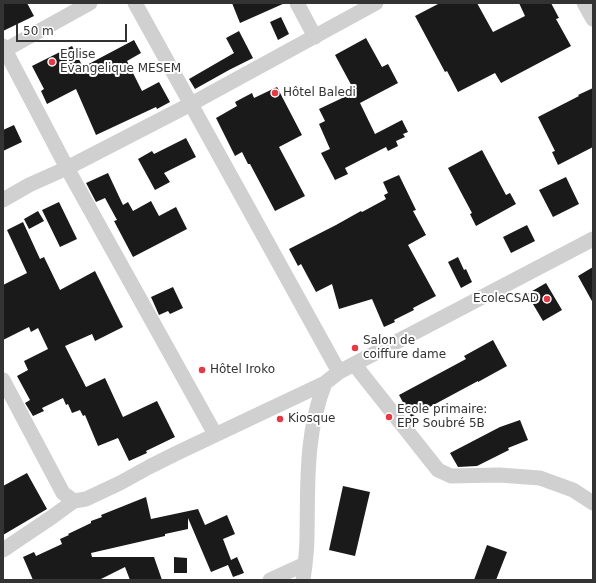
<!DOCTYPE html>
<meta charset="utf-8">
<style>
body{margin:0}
#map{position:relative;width:596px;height:583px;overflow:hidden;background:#fff;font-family:"DejaVu Sans",sans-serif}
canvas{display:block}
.frame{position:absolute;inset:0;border:4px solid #333;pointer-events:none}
.scale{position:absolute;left:16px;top:24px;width:111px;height:18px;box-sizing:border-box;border:2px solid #333;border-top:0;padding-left:5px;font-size:12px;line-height:14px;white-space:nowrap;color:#333;-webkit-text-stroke:3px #fff;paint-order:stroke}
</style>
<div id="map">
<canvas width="596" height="583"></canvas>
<div class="frame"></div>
<div class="scale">50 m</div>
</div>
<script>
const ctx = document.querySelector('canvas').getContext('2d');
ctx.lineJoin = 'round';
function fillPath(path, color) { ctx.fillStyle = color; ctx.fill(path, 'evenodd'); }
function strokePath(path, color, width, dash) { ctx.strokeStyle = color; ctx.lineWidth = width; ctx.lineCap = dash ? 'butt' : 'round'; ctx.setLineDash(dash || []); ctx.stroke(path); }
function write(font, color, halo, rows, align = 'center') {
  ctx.font = font + ' "DejaVu Sans",sans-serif'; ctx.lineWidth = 4; ctx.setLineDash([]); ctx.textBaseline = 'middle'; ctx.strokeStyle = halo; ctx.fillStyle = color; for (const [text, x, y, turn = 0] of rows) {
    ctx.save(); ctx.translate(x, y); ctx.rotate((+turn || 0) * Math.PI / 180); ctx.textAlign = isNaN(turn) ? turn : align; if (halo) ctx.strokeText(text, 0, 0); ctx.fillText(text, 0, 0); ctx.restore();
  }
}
const building = new Path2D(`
 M3 3H27L34 16 3 31Z
 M232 3H285L240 23Z
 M440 3H477L493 32 525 16 519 3H551L559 18 556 19 571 46 501 83 495 73 458 92 447 71 445 72 415 16Z
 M281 17 289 34 278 40 270 22Z
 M239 31 253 58 229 70 195 89 189 79 234 53 226 38Z
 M366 38 382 67 388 64 398 83 360 103 375 134 402 120 408 132 403 134 405 137 396 141 398 146 388 151 386 147 345 168 348 174 335 180 321 153 330 149 319 124 325 121 319 109 355 92 335 55Z
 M134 40 141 53 127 61 142 91 159 82 170 102 157 109 156 107 96 135 76 89 47 104 41 91 44 89 32 66 72 46 83 67Z
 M277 87 302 135 279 147 305 196 275 211 250 164H248L242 152 235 156 216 118 237 106 235 102 252 93 254 98Z
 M593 88V147L558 165 552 152 555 151 538 117 579 96 578 95Z
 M14 125 22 142 3 151V130Z
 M186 138 196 157 164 173 170 182 155 190 138 159 152 151 154 154Z
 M482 150 506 195 510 193 516 204 476 226 470 214 472 213 448 168Z
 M108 173 123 205 128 202 133 211 151 201 159 216 176 207 187 229 133 257 114 221 117 220 105 198 96 202 86 183Z
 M399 175 416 210 413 211 426 235 408 245 436 296 413 308 414 310 394 320 395 322 384 327 372 299 339 309 332 284 316 292 301 264 298 266 289 249 336 225 361 211 362 212 386 199 384 195 388 193 383 182Z
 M566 177 579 204 553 217 539 190Z
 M59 202 77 239 60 247 42 210Z
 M38 211 44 221 29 229 24 219Z
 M23 222 40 259 44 257 60 290 95 271 123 327 95 341 92 334 65 346 86 387 105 378 123 417 157 401 175 437 146 451 147 453 129 461 118 438 98 446 85 415 83 416 80 410 72 413 68 404 66 405 63 398 42 408 44 411 33 416 25 403 30 400 17 376 28 370 24 361 48 349 38 328 31 332 29 327 3 340V285L27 273 7 230Z
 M527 225 535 241 511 253 503 237Z
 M458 257 464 270 466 269 472 282 461 288 448 262Z
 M593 267V303L578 276Z
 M546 283 562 310 543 321 527 294Z
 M173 287 183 308 170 314 168 311 159 315 151 297Z
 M493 340 507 366 478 382V381L411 417 399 395 466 359 464 356Z
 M520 420 528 440 508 448 509 450 477 466 458 467 450 453 500 427Z
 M27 473 47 509 3 535V486Z
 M343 486 370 492 355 556 329 550Z
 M146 497 151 519 198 509 205 525 227 515 235 534 223 539 231 560 237 557 244 573 233 577 228 565 211 572 188 518V529L165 534V536L91 553 92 557H154L162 580H130L125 567 99 580H33L23 557 34 552 36 556 62 544 60 539 69 535 68 534 91 523V521L102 517 101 515Z
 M487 545 507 552 496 580H474Z
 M174 557 187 558V573H174Z`);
const minor = new Path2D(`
 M135 3 339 372
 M297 3 315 37
 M584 3 593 19
 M3 46 67 168 215 434
 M5 50 90 3
 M3 200 29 185 67 168 191 104 376 3
 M354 364 438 470 451 476 499 475 540 478 573 490 593 503
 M3 380 63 493 74 501
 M3 550 52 517 74 501 86 499 120 483 149 467 177 453 325 383 339 372 593 239
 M270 580 305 564
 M303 580C305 566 307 551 307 537 308 484 305 434 325 383`);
const markers = [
 [52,62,4,"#e63946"],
 [275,93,4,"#e63946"],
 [547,299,4,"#e63946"],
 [355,348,4,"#e63946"],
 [202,370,4,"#e63946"],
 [389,417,4,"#e63946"],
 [280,419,4,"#e63946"]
];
const poiNames = [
 ["Eglise",60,55],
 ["Evangelique MESEM",60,69],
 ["Hôtel Baledi",283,93],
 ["EcoleCSAD",539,299,"right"],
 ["Salon de",363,341],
 ["coiffure dame",363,355],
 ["Hôtel Iroko",210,370],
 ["Ecole primaire:",397,410],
 ["EPP Soubré 5B",397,424],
 ["Kiosque",288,419]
];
fillPath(building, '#1a1a1a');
strokePath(minor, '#d0d0d0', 15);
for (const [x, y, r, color] of markers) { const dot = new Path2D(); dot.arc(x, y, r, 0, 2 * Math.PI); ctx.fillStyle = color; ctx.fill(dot); strokePath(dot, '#fff', 1.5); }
write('12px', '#333', '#fff', poiNames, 'left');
</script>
